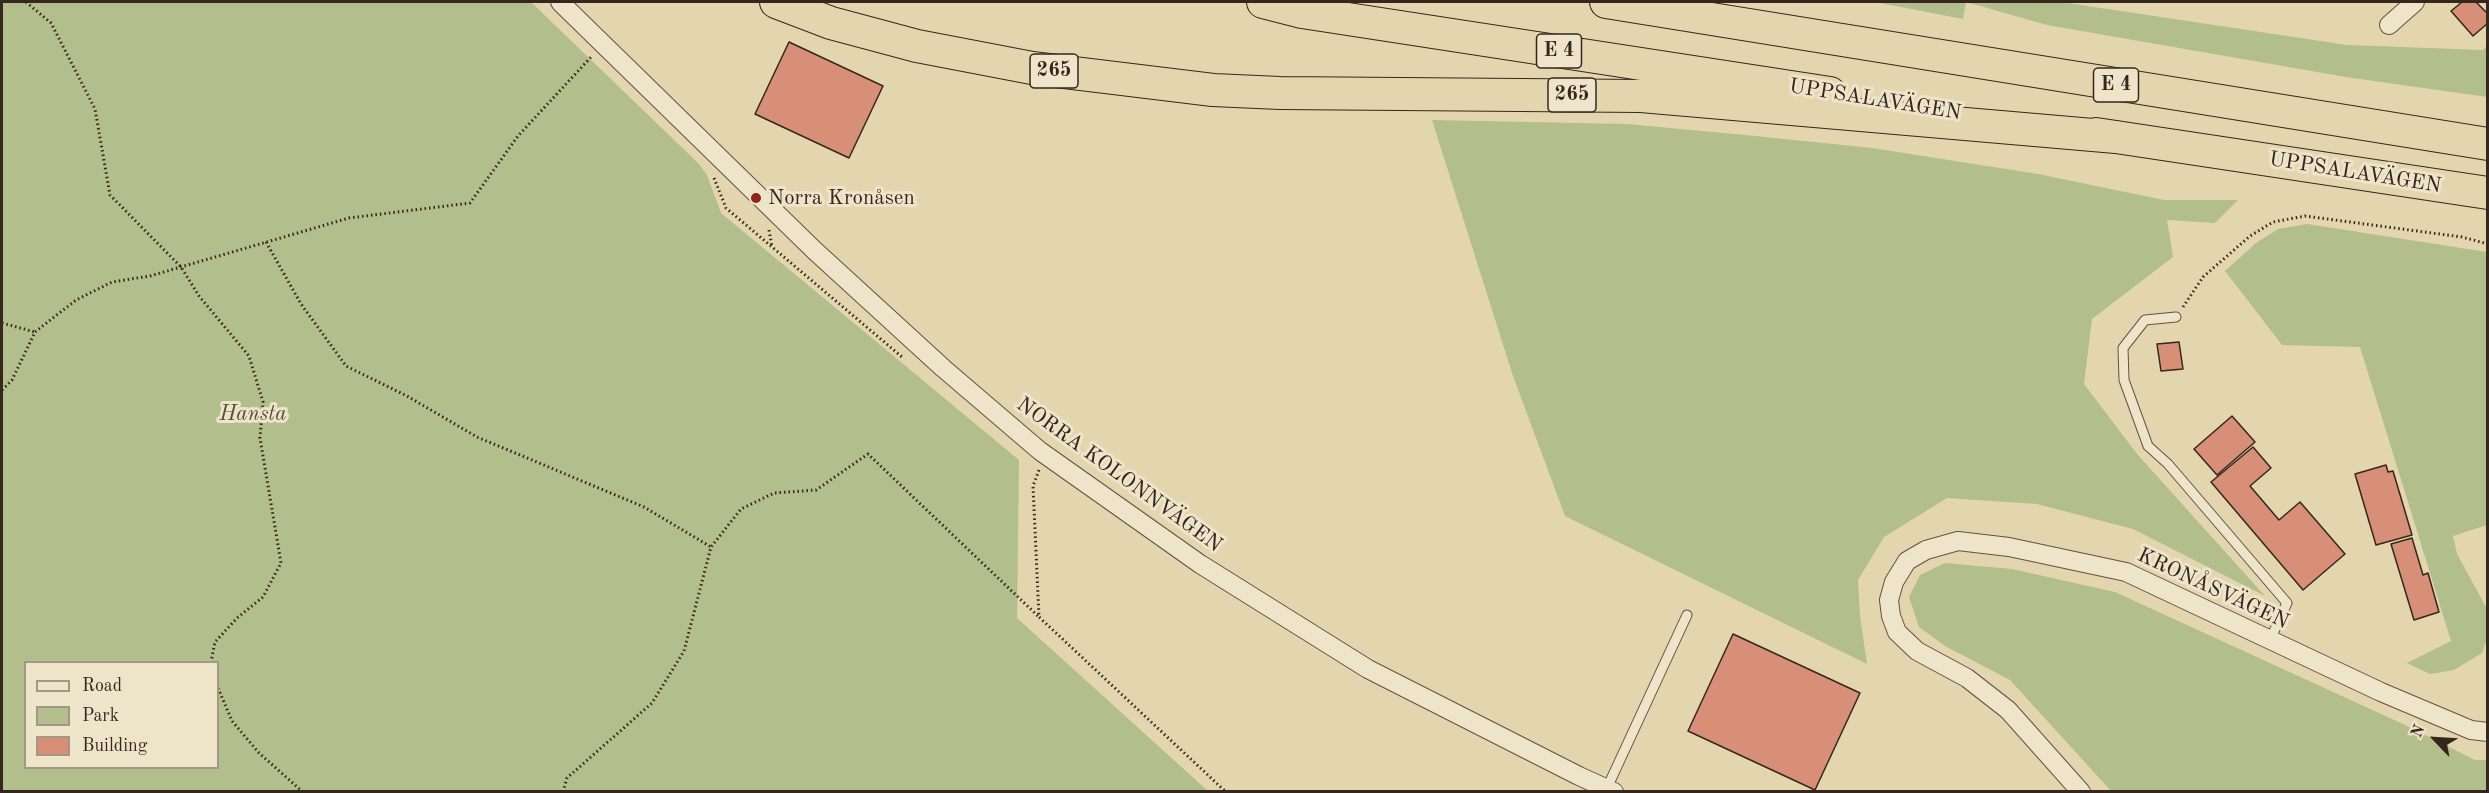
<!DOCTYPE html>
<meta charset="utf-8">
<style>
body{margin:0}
#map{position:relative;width:2489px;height:793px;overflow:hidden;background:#e3d6ae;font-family:"Old Standard TT",serif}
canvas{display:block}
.frame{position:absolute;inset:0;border:3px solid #35271e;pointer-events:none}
.legend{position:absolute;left:24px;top:661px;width:195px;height:108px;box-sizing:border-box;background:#ede4ca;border:2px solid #a39885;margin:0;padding:8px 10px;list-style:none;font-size:18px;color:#35271e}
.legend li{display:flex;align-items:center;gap:12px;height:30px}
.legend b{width:30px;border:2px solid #a39885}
.north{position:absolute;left:2405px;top:709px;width:60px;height:60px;-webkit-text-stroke:4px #ede4ca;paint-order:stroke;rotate:295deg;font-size:16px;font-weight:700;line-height:24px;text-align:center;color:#35271e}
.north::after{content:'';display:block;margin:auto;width:21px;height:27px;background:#35271e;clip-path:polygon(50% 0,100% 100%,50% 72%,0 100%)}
</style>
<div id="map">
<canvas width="2489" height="793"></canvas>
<div class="frame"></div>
<ul class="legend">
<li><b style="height:8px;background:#ede4ca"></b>Road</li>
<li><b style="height:16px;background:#b2be8b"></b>Park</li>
<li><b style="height:16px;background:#d78f77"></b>Building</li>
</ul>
<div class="north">N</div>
</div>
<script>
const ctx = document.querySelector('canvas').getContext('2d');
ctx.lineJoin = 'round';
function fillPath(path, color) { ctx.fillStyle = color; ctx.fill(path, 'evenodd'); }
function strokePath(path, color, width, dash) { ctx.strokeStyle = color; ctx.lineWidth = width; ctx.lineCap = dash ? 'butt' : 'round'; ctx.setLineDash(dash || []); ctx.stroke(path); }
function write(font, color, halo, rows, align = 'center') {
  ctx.font = font + ' "Old Standard TT",serif'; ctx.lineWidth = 6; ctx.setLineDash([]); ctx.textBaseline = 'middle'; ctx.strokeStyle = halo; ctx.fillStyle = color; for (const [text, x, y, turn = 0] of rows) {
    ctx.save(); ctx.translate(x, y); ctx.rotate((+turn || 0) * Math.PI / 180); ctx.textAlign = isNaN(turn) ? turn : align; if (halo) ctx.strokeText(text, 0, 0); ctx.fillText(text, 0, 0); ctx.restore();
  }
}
const green = new Path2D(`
 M2 2H531L699 164 707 175 721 213 1019 460 1017 618 1208 791H2ZM218 662V768H26V662Z
 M1875 2H2061L2347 45 2483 50 2487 46V97L2346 77 2047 25 1966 2 1963 19Z
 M1432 120 1627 124 1745 135 1872 148 2038 174 2164 200H2238L2215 223 2167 220 2173 257 2092 319 2084 384 2137 454 2265 596 2133 529 2037 504 1947 498 1884 537 1858 580 1860 616 1867 664 1565 516 1512 373Z
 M2307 224 2487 252V525L2453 536 2457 554 2486 607 2487 639 2482 653 2454 670 2430 674 2407 663 2451 641 2360 347 2282 345 2225 271 2256 243 2278 229Z
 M1945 563 2012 569 2115 592 2403 724 2475 760H2487V791H2111L2010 680 1945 646 1919 627 1909 597 1920 575Z`);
const building = new Path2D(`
 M2462 2H2476L2488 14V23L2473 36 2451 11Z
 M789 42 883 86 849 158 755 114Z
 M2179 342 2183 369 2161 371 2157 344Z
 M2232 416 2255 442 2217 475 2194 449Z
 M2253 447 2271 468 2250 486 2279 520 2300 502 2345 554 2303 590 2211 482Z
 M2386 465 2388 472 2393 471 2412 535 2376 545 2355 474Z
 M2412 538 2423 575 2428 573 2439 612 2414 620 2391 544Z
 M1733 634 1860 693 1815 790 1688 731Z`);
const path = new Path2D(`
 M26 2 51 23 95 109 110 195 181 267 199 296 249 356 263 402 260 438 281 563 263 597 237 618 215 642 211 662
 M714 178 726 208 902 357
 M769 230 772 247
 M266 242 301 304 346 366 407 396 477 437 644 507 711 547
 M2183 307 2203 277 2250 236 2273 222 2305 216 2462 237 2488 244
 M2 323 35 332
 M2 390 12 380 35 332 76 300 112 282 150 276 349 218 470 203 518 136 592 56
 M1039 470 1033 486 1039 617 1226 792
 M218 688 232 721 259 753 303 792
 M563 792 567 778 652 703 684 651 711 547 741 509 774 493 816 490 868 454 1039 617`);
const service = new Path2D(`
 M2176 317 2145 320 2123 348 2124 380 2148 446 2168 464 2287 603 2270 640
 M1607 788 1687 615`);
const minor = new Path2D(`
 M560 2 814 250 943 368 1040 451 1200 564 1368 669 1579 776 1614 792
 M2389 25 2415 2
 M2081 792 2008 710 1967 678 1917 651 1897 632 1891 616 1889 600 1894 582 1907 561 1926 550 1958 541 2009 547 2126 572 2381 692 2471 730 2488 732`);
const motorway = new Path2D(`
 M776 2 831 23 917 46 1032 68 1213 90 1280 93 1641 96 2116 137
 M1263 2 1302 12 1830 93
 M1606 2 2488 144
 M2096 134 2488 193`);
const markers = [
 [756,198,6,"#8f2418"]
];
const shields = [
 [1559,51,45],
 [1054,71,48],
 [2116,85,45],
 [1572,95,48]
];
const shieldNames = [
 ["E 4",1559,51],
 ["265",1054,71],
 ["E 4",2116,85],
 ["265",1572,95]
];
const streetNames = [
 ["UPPSALAVÄGEN",1875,100,9],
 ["UPPSALAVÄGEN",2355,173,9],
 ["NORRA KOLONNVÄGEN",1119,475,36],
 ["KRONÅSVÄGEN",2213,589,25]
];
const poiNames = [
 ["Norra Kronåsen",768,198]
];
const parkNames = [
 ["Hansta",253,414]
];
fillPath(green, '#b2be8b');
fillPath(building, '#d78f77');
strokePath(building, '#35271e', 1.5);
strokePath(service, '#605342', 11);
strokePath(minor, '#605342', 20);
strokePath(motorway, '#35271e', 34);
strokePath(path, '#35271e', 3, [1.5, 3]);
strokePath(service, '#ede4ca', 9);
strokePath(minor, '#ede4ca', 18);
strokePath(motorway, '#e3d6ae', 32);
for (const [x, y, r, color] of markers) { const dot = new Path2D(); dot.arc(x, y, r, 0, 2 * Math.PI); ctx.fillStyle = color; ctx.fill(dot); strokePath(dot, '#ede4ca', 2); }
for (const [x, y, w] of shields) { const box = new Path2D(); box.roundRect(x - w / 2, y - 17, w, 34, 4.5); ctx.fillStyle = '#ede4ca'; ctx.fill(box); strokePath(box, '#35271e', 1.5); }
write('bold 20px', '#35271e', null, shieldNames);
write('21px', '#35271e', '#ede4ca', streetNames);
write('21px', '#35271e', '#ede4ca', poiNames, 'left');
write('italic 21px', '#544d39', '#ede4ca', parkNames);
</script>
